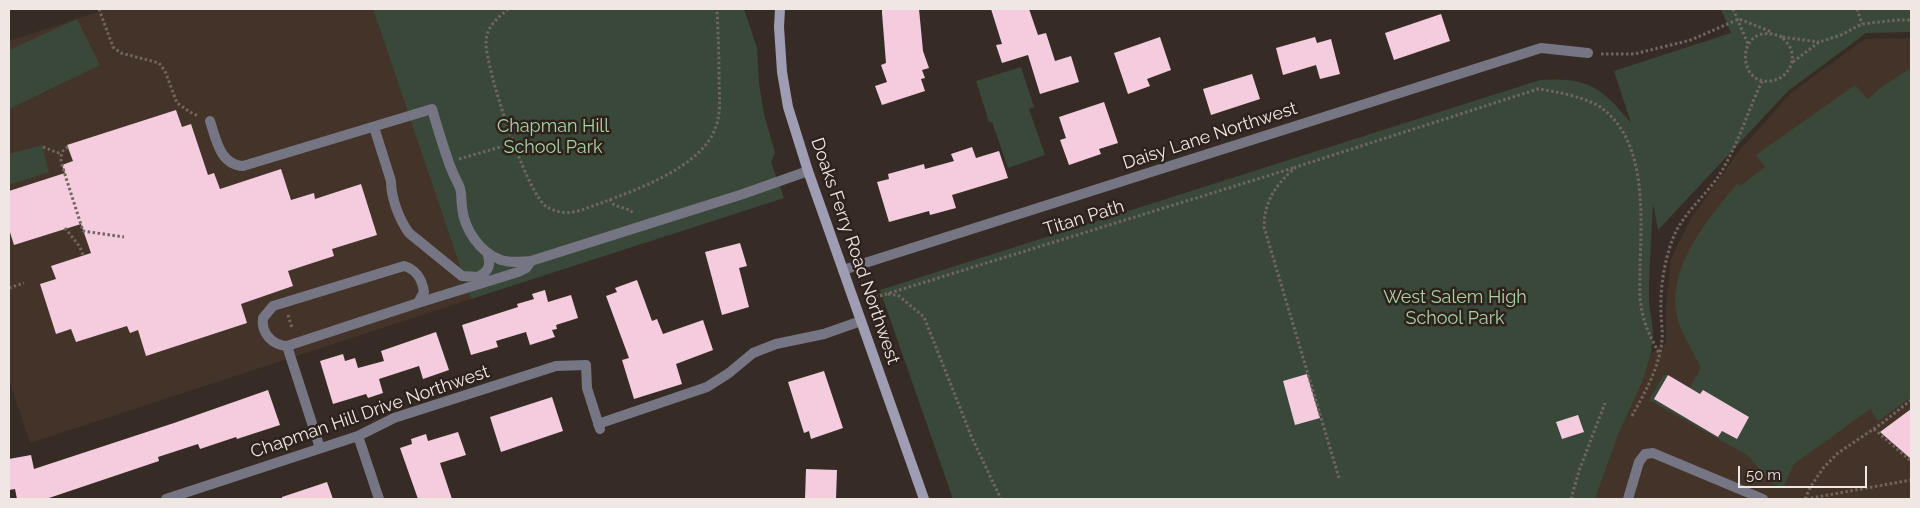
<!DOCTYPE html>
<style>
body{margin:0}
#map{position:relative;width:1920px;height:508px;overflow:hidden;background:#372c25;font-family:Raleway,sans-serif}
canvas{display:block}
.frame{position:absolute;inset:0;border:10px solid #efe7e3;pointer-events:none}
.scale{position:absolute;left:1738px;top:466px;width:129px;height:22px;box-sizing:border-box;border:2px solid #efe7e3;border-top:0;padding-left:6px;font-size:15px;line-height:18px;white-space:nowrap;color:#efe7e3;-webkit-text-stroke:4px #2d221c;paint-order:stroke}
</style>
<div id="map">
<canvas width="1920" height="508"></canvas>
<div class="frame"></div>
<div class="scale">50 m</div>
</div>
<script>
const ctx = document.querySelector('canvas').getContext('2d');
ctx.lineJoin = 'round';
function fillPath(path, color) { ctx.fillStyle = color; ctx.fill(path, 'evenodd'); }
function strokePath(path, color, width, dash) { ctx.strokeStyle = color; ctx.lineWidth = width; ctx.lineCap = dash ? 'butt' : 'round'; ctx.setLineDash(dash || []); ctx.stroke(path); }
function write(font, color, halo, rows, align = 'center') {
  ctx.font = font + ' Raleway,sans-serif'; ctx.lineWidth = 5; ctx.setLineDash([]); ctx.textBaseline = 'middle'; ctx.strokeStyle = halo; ctx.fillStyle = color; for (const [text, x, y, turn = 0] of rows) {
    ctx.save(); ctx.translate(x, y); ctx.rotate((+turn || 0) * Math.PI / 180); ctx.textAlign = isNaN(turn) ? turn : align; if (halo) ctx.strokeText(text, 0, 0); ctx.fillText(text, 0, 0); ctx.restore();
  }
}
const built = new Path2D(`
 M107 9H373L471 299 30 443 9 379V41Z
 M1911 38V499H1595L1618 435 1643 380 1651 353 1666 344V305L1671 259 1690 220 1739 151 1791 93 1865 39Z`);
const green = new Path2D(`
 M373 9H744L757 48 759 83 764 114 775 153 771 162 784 198 471 299Z
 M1721 9H1911V32L1866 33 1788 91 1658 230 1653 203 1649 281V303L1653 331 1651 353 1643 380 1618 435 1595 499H953L880 290 1540 80C1588 77 1601 87 1631 123L1614 71 1731 33Z
 M77 19 100 65 9 109V50Z
 M1021 67 1034 107 1029 109 1045 155 1008 168 992 122H989L976 81Z
 M1911 68V397L1878 421 1870 409 1794 464 1783 488 1772 483 1747 455 1649 400 1664 374 1690 387 1701 368C1694 353 1684 338 1679 323 1662 273 1708 218 1738 183L1740 186 1765 167 1756 155 1855 85 1868 99 1880 88Z
 M42 145 49 172 9 185V154Z`);
const building = new Path2D(`
 M891 9H919L923 51 929 68 922 70 925 78 921 79 925 91 882 105 875 86 887 82 881 65 886 63 882 13V10Z
 M991 9H1029L1038 35 1046 33 1055 61 1071 56 1079 82 1040 94 1028 55 1002 63 996 45 1002 44Z
 M1441 14 1450 41 1394 60 1385 33Z
 M1160 37 1171 70 1147 79 1150 86 1128 94 1114 53Z
 M1315 37 1317 43 1331 39 1340 74 1320 79 1316 65 1283 75 1276 48Z
 M1252 74 1260 99 1211 115 1203 89Z
 M1104 102 1118 143 1099 149 1101 154 1069 165 1060 140 1066 138 1059 117Z
 M176 110 182 127 191 124 208 175 214 173 220 189 281 169 291 200 314 193 315 199 361 184 377 235 332 249 334 256 288 271 293 286 241 304 247 323 146 356 138 330 130 333 127 326 76 342 71 329 56 334 40 284 56 279 51 266 91 253 81 224 14 245 9 229V191L65 173 62 165 73 161 67 145Z
 M972 147 976 158 999 151 1008 178 952 195 956 208 930 215 929 211 889 222 877 182 889 179 888 174 924 164 925 169 954 161 951 154Z
 M740 243 747 266 739 268 749 307 722 315 705 252Z
 M637 280 652 321 657 319 663 334 703 320 713 350 676 364 682 384 634 399 622 360 629 358 606 296 617 292 615 288Z
 M545 290 548 302 571 295 578 318 556 325 557 329 552 330 555 337 530 345 526 332 496 341 498 347 471 355 462 325 518 307 517 304 534 299 532 294Z
 M436 332 449 370 423 379 419 366 379 379 383 393 368 398 366 394 333 404 320 361 343 354 345 361 355 358 358 368 384 361 381 351Z
 M824 371 843 428 811 439 809 431 804 433 788 382Z
 M1307 374 1320 418 1295 425 1283 381Z
 M1668 375 1700 394 1703 390 1749 417 1737 439 1722 431 1718 437 1654 399Z
 M268 390 280 425 237 439 236 437 200 449 198 444 158 457 159 461 46 499H17L15 489 9 490V459L31 455 34 469 174 423Z
 M552 397 563 431 501 452 490 417Z
 M1911 409V459L1880 432Z
 M1578 415 1584 432 1562 439 1556 422Z
 M458 432 466 455 440 463 452 499H418L400 448 412 444 411 439 426 434 428 441Z
 M806 469 837 470 836 499H805Z
 M327 482 333 499H282V497Z`);
const path = new Path2D(`
 M99 9 113 47 121 53 159 63 165 71 177 103 190 112 198 116
 M508 9C498 18 486 27 486 42 485 66 527 196 547 207 554 211 564 214 572 212 582 211 591 206 601 203 636 190 701 167 715 129 722 111 719 95 719 77 719 54 718 31 717 9
 M1733 9 1748 44
 M1857 9 1862 24
 M1782 37C1734 17 1735 92 1775 80 1787 77 1796 62 1791 50 1790 45 1785 41 1782 37L1819 42
 M1601 54H1634L1691 40 1739 19 1772 32
 M1793 62 1819 42 1841 35 1862 24 1897 20H1911
 M43 147 61 154
 M68 147C61 150 61 155 61 162L83 231 124 237
 M459 159 514 143
 M610 199 614 205 630 210 634 214
 M65 228 80 247 83 255
 M9 288 24 283
 M888 294 899 296 924 317 972 438 1001 499
 M880 296 1293 168
 M866 300 882 295
 M288 315 292 328
 M1632 416C1645 392 1660 367 1662 339 1663 331 1661 321 1661 313 1660 288 1664 262 1673 238 1682 215 1704 197 1718 177 1737 148 1747 113 1762 81
 M1874 429 1911 461
 M1339 478 1264 227C1264 201 1277 183 1296 167L1538 89C1555 91 1590 98 1603 109 1648 144 1641 218 1640 270 1640 283 1639 298 1642 311 1645 327 1652 340 1659 353
 M1571 499 1579 471 1605 403
 M1805 499 1811 486 1824 467 1838 453 1881 424 1911 400
 M1806 499 1911 480`);
const service = new Path2D(`
 M210 121C216 139 220 165 243 166L432 109C437 126 442 143 448 160 451 170 456 179 460 188 462 195 461 200 462 207 464 229 480 253 501 260 511 263 521 262 531 261L743 194 808 171
 M374 127 391 181C391 198 399 219 409 233L462 276 478 277 489 281 518 272 526 268 531 261
 M404 266C417 270 422 279 424 292L418 303 287 346C272 345 261 333 263 318L273 306Z
 M478 277C490 271 491 264 487 252
 M418 303 489 281
 M287 346 320 448
 M598 424 707 387 729 373 753 353 776 344 824 334 861 321
 M1628 499 1639 462 1645 454 1653 453 1763 499`);
const minor = new Path2D(`
 M843 270 1541 48 1588 53
 M358 436 379 499
 M166 499 358 436 394 418 556 366 586 365 587 388 600 429`);
const secondary = new Path2D(`
 M780 9 779 27 782 72 788 107 808 171 924 499`);
const parkNames = [
 ["Chapman Hill",553,127],
 ["School Park",553,148],
 ["West Salem High",1455,298],
 ["School Park",1455,319]
];
const streetNames = [
 ["Daisy Lane Northwest",1210,136,-18],
 ["Titan Path",1084,218,-17],
 ["Doaks Ferry Road Northwest",855,251,71],
 ["Chapman Hill Drive Northwest",370,412,-19]
];
fillPath(built, '#443329');
fillPath(green, '#3a4839');
fillPath(building, '#f4ccde');
strokePath(path, '#706660', 3, [2.5, 2.5]);
strokePath(service, '#767584', 10);
strokePath(minor, '#767584', 10);
strokePath(secondary, '#9f9db4', 10);
write('18px', '#a8d5a6', '#2d221c', parkNames);
write('18px', '#efe7e3', '#2d221c', streetNames);
</script>
